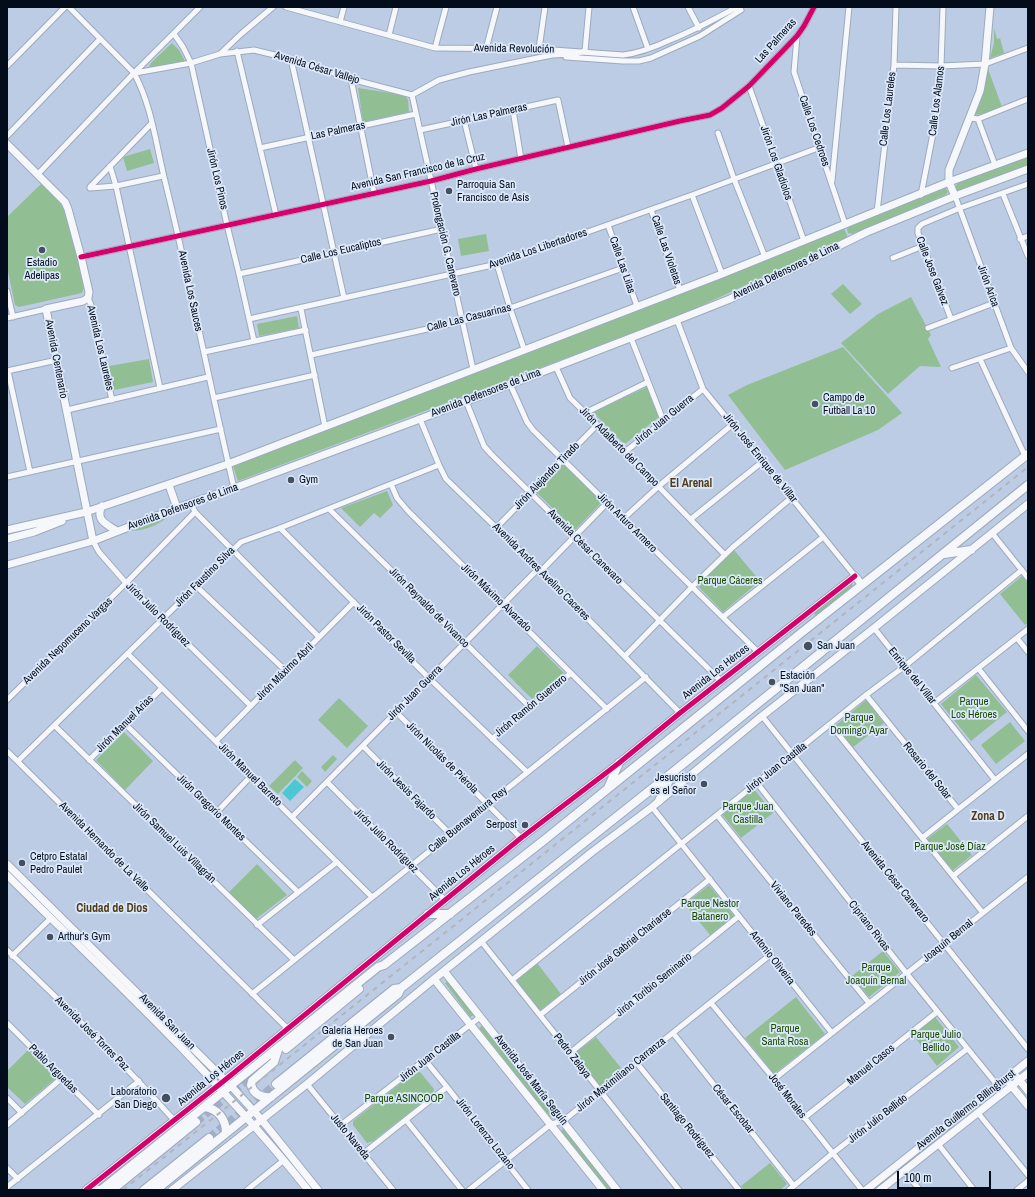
<!DOCTYPE html>
<meta charset="utf-8">
<style>
body{margin:0}
#map{position:relative;width:1035px;height:1197px;overflow:hidden;background:#bccce4;font-family:"Archivo Narrow",sans-serif}
canvas{display:block}
.frame{position:absolute;inset:0;border:8px solid #030c1b;pointer-events:none}
.scale{position:absolute;left:897px;top:1171px;width:94px;height:18px;box-sizing:border-box;border:2px solid #030c1b;border-top:0;padding-left:5px;font-size:12px;line-height:14px;white-space:nowrap;color:#030c1b;-webkit-text-stroke:3px #dce9fb;paint-order:stroke}
</style>
<div id="map">
<canvas width="1035" height="1197"></canvas>
<div class="frame"></div>
<div class="scale">100 m</div>
</div>
<script>
const ctx = document.querySelector('canvas').getContext('2d');
ctx.lineJoin = 'round';
function fillPath(path, color) { ctx.fillStyle = color; ctx.fill(path, 'evenodd'); }
function strokePath(path, color, width, dash) { ctx.strokeStyle = color; ctx.lineWidth = width; ctx.lineCap = dash ? 'butt' : 'round'; ctx.setLineDash(dash || []); ctx.stroke(path); }
function write(font, color, halo, rows, align = 'center') {
  ctx.font = font + ' "Archivo Narrow",sans-serif'; ctx.lineWidth = 3.5; ctx.setLineDash([]); ctx.textBaseline = 'middle'; ctx.strokeStyle = halo; ctx.fillStyle = color; for (const [text, x, y, turn = 0] of rows) {
    ctx.save(); ctx.translate(x, y); ctx.rotate((+turn || 0) * Math.PI / 180); ctx.textAlign = isNaN(turn) ? turn : align; if (halo) ctx.strokeText(text, 0, 0); ctx.fillText(text, 0, 0); ctx.restore();
  }
}
const green = new Path2D(`
 M994 28 997 39 1000 38 1004 53 990 58 994 43Z
 M172 43 179 50 185 61 151 68 149 67 151 63Z
 M987 66 1002 107 982 114 973 115Z
 M358 88 404 95 408 100 409 112 363 122Z
 M150 149 154 163 127 171 123 157Z
 M1028 155V166L958 192 955 187 959 181Z
 M41 184C46 189 52 194 57 199 75 220 79 261 84 288L82 293 19 307 15 305 7 267V217Z
 M946 188 948 192 945 195 853 234 848 233 847 229 852 224Z
 M844 228 848 238 681 315 238 481 233 466Z
 M486 234 489 251 461 256 458 239Z
 M843 284 862 304 850 314 831 294Z
 M911 297 931 335 928 339 941 367 920 366 888 394 841 343 878 314Z
 M297 316 299 328 259 336 257 324Z
 M843 347 902 413 878 430 785 470 728 395 747 385Z
 M149 359 153 382 114 390 109 366Z
 M647 387 659 417 626 443H623L593 412Z
 M563 464 602 502 575 530 536 492Z
 M387 491 393 505 380 518 374 513 360 527 341 508Z
 M169 515C163 523 141 533 131 530Z
 M734 550 760 581 723 612 697 585Z
 M1022 576 1028 583V623L1025 625 1000 594Z
 M851 583 854 587 816 616 813 612Z
 M537 646 564 673 532 699 508 675Z
 M976 675 1007 712 971 741 941 704Z
 M339 698 368 726 347 748 318 720Z
 M866 700 884 723 852 748 835 726Z
 M1010 722 1025 741 996 764 981 745Z
 M124 732 153 761 125 790 96 760Z
 M333 755 337 759 325 772 321 767Z
 M295 760 303 768 278 794 269 786Z
 M302 771 312 781 307 787 297 777Z
 M754 789 773 813 741 838 722 814Z
 M947 824 972 855 952 871 927 839Z
 M257 864 287 895 256 919 228 893Z
 M709 885 734 916 710 935 685 904Z
 M883 951 900 972 869 997 852 976Z
 M537 963 561 994 539 1011 515 980Z
 M448 981 474 1015 470 1017 445 983Z
 M796 997 825 1034 774 1074 745 1038Z
 M935 1017 959 1047 937 1066 913 1035Z
 M483 1025 553 1115 550 1118 479 1028Z
 M596 1037 621 1068 600 1086 574 1054Z
 M28 1050 56 1078 25 1104 7 1087V1071Z
 M416 1071 420 1072 434 1089 433 1094 373 1141 367 1143 353 1125V1121Z
 M565 1127 614 1190H608L561 1131Z
 M770 1163 787 1184 780 1190H744L741 1186Z`);
const water = new Path2D(`
 M295 779 304 787 290 801 282 793Z`);
const primaryTunnel = new Path2D(`
 M196 1122 257 1072
 M209 1138 276 1084`);
const street = new Path2D(`
 M69 7 134 73C152 106 156 145 165 181 190 282 210 386 234 488
 M286 7 435 48 539 49 623 55C640 53 655 47 670 40 693 31 715 19 737 7
 M633 7 648 49
 M688 7 699 28
 M340 22 344 7
 M174 34 183 47 191 63 227 225 239 274 254 341
 M389 35 396 7
 M797 36 794 72 845 224
 M435 48 446 7
 M486 49 497 7
 M539 49 545 7
 M237 51 276 215
 M220 54 254 50 291 59 351 79 412 95
 M566 57 623 61H639L651 58 700 36 741 10
 M291 59 344 298
 M894 65 941 66 985 64 1028 48
 M7 66 65 7
 M135 73 191 63 220 54 241 34 273 7
 M351 79 374 193
 M749 86 804 241
 M412 95 473 369
 M412 95 439 80 469 72 552 55 574 54 585 51 589 7
 M513 110 521 159
 M970 118 978 119 1028 99
 M978 119 995 165
 M464 120 476 169
 M420 130 558 100 568 147
 M718 133 734 179 765 257
 M7 136 100 39
 M260 148 416 114
 M110 166 116 186 160 388
 M38 174 134 73 200 7
 M832 181 849 7
 M90 188V187L152 123
 M90 188 116 186 163 176
 M1003 194 1028 256
 M692 195 722 274
 M921 195 937 113 941 66 943 7
 M955 196 1011 348 1028 372
 M651 210 680 290
 M877 212 894 65 896 7
 M608 225 637 306
 M1020 239 1028 236
 M81 257 431 181 476 169 680 121 710 115 722 108 749 86 797 36 804 26 814 7
 M893 258 923 246
 M497 264 510 308 524 349
 M239 274 442 229
 M7 291 13 317
 M88 298 91 305 112 400
 M301 309 325 427
 M7 318 46 309
 M249 319 497 264 692 195 818 148
 M951 319 918 233V228L922 224 960 208 1028 184
 M677 320 703 389 855 576
 M928 328 994 303
 M631 338 663 420
 M204 352 306 330
 M311 355 463 321 510 308 623 268
 M980 359 1025 456
 M556 367 570 398 625 452 725 555
 M952 368 1011 348
 M7 371 57 360
 M8 371 30 472
 M510 384 527 422 533 430 758 652
 M214 398 315 375
 M466 401 484 446 491 454 721 681
 M67 410 208 377
 M585 413 648 382
 M420 419 439 465 446 479 541 571 680 713
 M625 452 703 389
 M7 477 221 429
 M391 484 397 498 408 511 607 709
 M191 503 195 512 319 637
 M329 509 530 707
 M623 519 659 486 733 424
 M691 519 762 462
 M280 528 429 678 527 772
 M496 528 597 425
 M992 533 1028 578
 M93 541 99 552 126 583 251 706
 M541 571 607 503
 M196 586 286 671
 M723 617 822 538
 M874 628 995 780
 M1017 638 1028 652
 M128 654 372 897
 M625 656 692 587 732 548 791 498
 M978 668 1028 731
 M866 695 958 809
 M7 700 126 583 195 512
 M934 703 1028 629
 M396 712 521 838
 M762 716 1028 1049
 M125 724 298 892
 M830 724 983 913
 M55 726 294 960
 M492 739 571 673
 M216 741 354 602
 M363 746 450 834
 M7 751 287 1028
 M89 760 162 688
 M18 761 241 542 280 528 439 465
 M327 782 445 900
 M757 783 907 974 998 1086
 M652 807 832 1033
 M216 813 251 776
 M717 815 869 1003
 M292 817 538 569
 M922 838 1028 754
 M953 876 1028 816
 M257 925 337 862
 M481 941 679 1190
 M7 950C65 1005 121 1061 174 1120
 M12 956 51 918
 M512 980 866 695 905 666 1022 570
 M252 994 646 677
 M711 1003 774 1079 862 1190
 M540 1015 710 879
 M7 1023 99 1115
 M673 1033 794 1186
 M570 1053 739 916
 M425 1060 447 1087 528 1190
 M636 1062 739 1190
 M774 1079 1028 877
 M307 1084 393 1190
 M7 1098 22 1113
 M978 1113 1028 1175
 M804 1118 937 1012
 M406 1120 462 1190
 M7 1125 62 1078
 M341 1125 480 1017
 M938 1144 974 1190
 M364 1153 447 1087
 M7 1168 18 1179
 M904 1171 920 1190
 M7 1187 139 1081
 M247 1190 284 1160
 M469 1190 551 1124 563 1121 770 955
 M789 1190 833 1153 967 1049
 M1017 1190 1028 1181`);
const secondary = new Path2D(`
 M7 144 65 202 68 209 81 257 89 292 88 298 83 301 46 309 93 541
 M955 196 949 182V170L980 91 985 64 990 7
 M169 485 177 508
 M102 506C95 520 106 524 117 531
 M7 530 86 512 228 464 722 274 949 182 1028 153
 M7 539 34 532 62 521
 M7 565 93 541 177 508 234 488 420 419 677 320 730 299 867 232 955 196 1028 169
 M7 864 231 1086 261 1119 318 1190
 M7 875C110 977 217 1076 308 1190
 M444 971 617 1190
 M434 979 603 1190
 M1017 1077 1028 1091
 M1010 1084 1028 1106
 M86 1190 225 1080 521 838 619 763 680 713 855 576 862 585
 M172 1190 307 1084 434 979 592 852 652 807 762 716 874 628 1028 504
 M866 1190 1028 1061
 M880 1190 1028 1073`);
const primary = new Path2D(`
 M944 554 971 550
 M608 788 619 763
 M659 801 672 774
 M428 914H450
 M345 1037 365 1036
 M286 1049 359 989
 M276 1084 394 989 401 988
 M271 1097C261 1098 254 1094 251 1085L252 1081 274 1062 279 1047
 M205 1107C218 1109 226 1119 226 1133
 M88 1189 101 1190
 M101 1190 378 967 384 965 543 841 801 633 1028 454
 M112 1190 196 1122
 M144 1190 209 1138
 M156 1190 398 994 401 988 673 772 1028 485`);
const rail = new Path2D(`
 M123 1190 1028 467`);
const cycleway = new Path2D(`
 M81 257 431 181 476 169 680 121 710 115 722 108 749 86 797 36 804 26 814 7
 M86 1190 225 1080 521 838 619 763 680 713 855 576`);
const markers = [
 [449,191,4,"#444f61"],
 [42,250,4,"#444f61"],
 [815,404,4,"#444f61"],
 [291,480,4,"#444f61"],
 [808,646,5,"#444f61"],
 [772,682,4,"#444f61"],
 [704,784,4,"#444f61"],
 [525,825,4,"#444f61"],
 [22,863,4,"#444f61"],
 [50,937,4,"#444f61"],
 [391,1037,4,"#444f61"],
 [166,1098,5,"#444f61"]
];
const streetNames = [
 ["Las Palmeras",776,41,-48],
 ["Avenida Revolución",514,49,1],
 ["Avenida César Vallejo",317,68,17],
 ["Calle Los Alamos",937,101,-83],
 ["Calle Los Laureles",888,109,-83],
 ["Jirón Las Palmeras",489,115,-12],
 ["Las Palmeras",338,131,-12],
 ["Calle Los Cedroes",814,131,71],
 ["Jirón Los Gladiolos",776,163,71],
 ["Avenida San Francisco de la Cruz",418,172,-13],
 ["Jirón Los Pinos",217,179,77],
 ["Prolongación G. Canevaro",445,244,77],
 ["Avenida Los Libertadores",538,249,-19],
 ["Calle Las Violetas",666,250,71],
 ["Calle Los Eucaliptos",341,251,-13],
 ["Calle Las Lilas",622,265,71],
 ["Avenida Defensores de Lima",786,271,-26],
 ["Calle Jose Galvez",932,271,69],
 ["Jirón Arica",988,286,70],
 ["Avenida Los Sauces",190,291,78],
 ["Calle Las Casuarinas",469,318,-14],
 ["Avenida Los Laureles",100,348,77],
 ["Avenida Centenario",56,359,79],
 ["Avenida Defensores de Lima",486,393,-21],
 ["Jirón Juan Guerra",664,420,-39],
 ["Jirón Adalberto del Campo",619,447,45],
 ["Jirón José Enrique de Villar",760,458,51],
 ["Jirón Alejandro Tirado",547,476,-46],
 ["Avenida Defensores de Lima",183,507,-20],
 ["Jirón Arturo Armero",627,523,45],
 ["Avenida César Canevaro",585,547,45],
 ["Avenida Andres Avelino Caceres",541,572,45],
 ["Jirón Faustino Silva",205,577,-45],
 ["Jirón Máximo Alvarado",496,598,44],
 ["Jirón Reynaldo de Vivanco",429,608,45],
 ["Jirón Julio Rodríguez",158,615,45],
 ["Jirón Pastor Sevilla",386,634,45],
 ["Avenida Nepomuceno Vargas",68,641,-44],
 ["Jirón Máximo Abril",285,672,-45],
 ["Avenida Los Héroes",716,672,-38],
 ["Enrique del Villar",912,676,51],
 ["Jirón Juan Guerra",415,693,-45],
 ["Jirón Ramón Guerrero",531,706,-40],
 ["Jirón Manuel Arias",125,724,-45],
 ["Jirón Nicolás de Piérola",442,758,45],
 ["Jirón Juan Castilla",776,768,-38],
 ["Rosario del Solar",927,771,51],
 ["Jirón Manuel Barreto",250,775,45],
 ["Jirón Jesús Fajardo",406,790,45],
 ["Jirón Gregorio Montes",211,808,44],
 ["Calle Buenaventura Rey",468,820,-39],
 ["Jirón Julio Rodríguez",386,841,45],
 ["Jirón Samuel Luis Villagrán",174,843,44],
 ["Avenida Hernando de La Valle",104,847,45],
 ["Avenida Los Héroes",462,873,-39],
 ["Avenida César Canevaro",895,882,51],
 ["Viviano Paredes",793,909,51],
 ["Cipriano Rivas",869,926,52],
 ["Joaquín Bernal",948,941,-39],
 ["Jirón José Gabriel Chariarse",625,947,-39],
 ["Antonio Oliveira",772,958,52],
 ["Jirón Toribio Seminario",654,985,-39],
 ["Avenida San Juan",167,1022,45],
 ["Avenida José Torres Paz",92,1034,45],
 ["Pedro Zelaya",572,1056,52],
 ["Jirón Juan Castilla",430,1057,-38],
 ["Manuel Casos",871,1065,-39],
 ["Pablo Arguedas",53,1069,45],
 ["Jirón Maximiliano Carranza",621,1075,-39],
 ["Avenida Los Héroes",211,1078,-39],
 ["Avenida José María Seguín",531,1080,52],
 ["José Morales",787,1096,52],
 ["César Escobar",733,1109,51],
 ["Avenida Guillermo Billinghurst",966,1110,-38],
 ["Jirón Julio Bellido",878,1119,-38],
 ["Santiago Rodríguez",687,1126,51],
 ["Jirón Lorenzo Lozano",485,1134,52],
 ["Justo Naveda",350,1137,51]
];
const poiNames = [
 ["Parroquia San",457,185],
 ["Francisco de Asís",457,198],
 ["Estadio",42,263,"center"],
 ["Adelipas",42,276,"center"],
 ["Campo de",823,398],
 ["Futball La 10",823,411],
 ["Gym",299,480],
 ["San Juan",817,646],
 ["Estación",780,676],
 ["\"San Juan\"",780,689],
 ["Jesucristo",696,778,"right"],
 ["es el Señor",696,791,"right"],
 ["Serpost",517,825,"right"],
 ["Cetpro Estatal",30,857],
 ["Pedro Paulet",30,870],
 ["Arthur's Gym",58,937],
 ["Galeria Heroes",383,1031,"right"],
 ["de San Juan",383,1044,"right"],
 ["Laboratorio",157,1092,"right"],
 ["San Diego",157,1105,"right"]
];
const parkNames = [
 ["Parque Cáceres",730,581],
 ["Parque",974,702],
 ["Los Héroes",974,715],
 ["Parque",859,718],
 ["Domingo Ayar",859,731],
 ["Parque Juan",748,807],
 ["Castilla",748,820],
 ["Parque José Díaz",950,847],
 ["Parque Nestor",710,904],
 ["Batanero",710,917],
 ["Parque",876,968],
 ["Joaquín Bernal",876,981],
 ["Parque",785,1029],
 ["Santa Rosa",785,1042],
 ["Parque Julio",936,1035],
 ["Bellido",936,1048],
 ["Parque ASINCOOP",404,1099]
];
const neighbourhoodNames = [
 ["El Arenal",691,484],
 ["Zona D",988,817],
 ["Ciudad de Dios",112,909]
];
fillPath(green, '#91bf93');
fillPath(water, '#4dc8d2');
strokePath(primaryTunnel, '#a0afc6', 8, [8, 4]);
strokePath(street, '#9daabd', 7);
strokePath(secondary, '#9daabd', 9);
strokePath(primary, '#9daabd', 10);
strokePath(street, '#f5f7fb', 5);
strokePath(secondary, '#f5f7fb', 7);
strokePath(primary, '#f5f7fb', 8);
strokePath(rail, '#b2b5bb', 2, [5, 5]);
strokePath(cycleway, '#d6006c', 5);
for (const [x, y, r, color] of markers) { const dot = new Path2D(); dot.arc(x, y, r, 0, 2 * Math.PI); ctx.fillStyle = color; ctx.fill(dot); strokePath(dot, '#dce9fb', 1.5); }
write('11px', '#030c1b', '#dce9fb', streetNames);
write('11px', '#030c1b', '#dce9fb', poiNames, 'left');
write('11px', '#1a4900', '#dce9fb', parkNames);
write('bold 12px', '#523c17', '#dce9fb', neighbourhoodNames);
</script>
